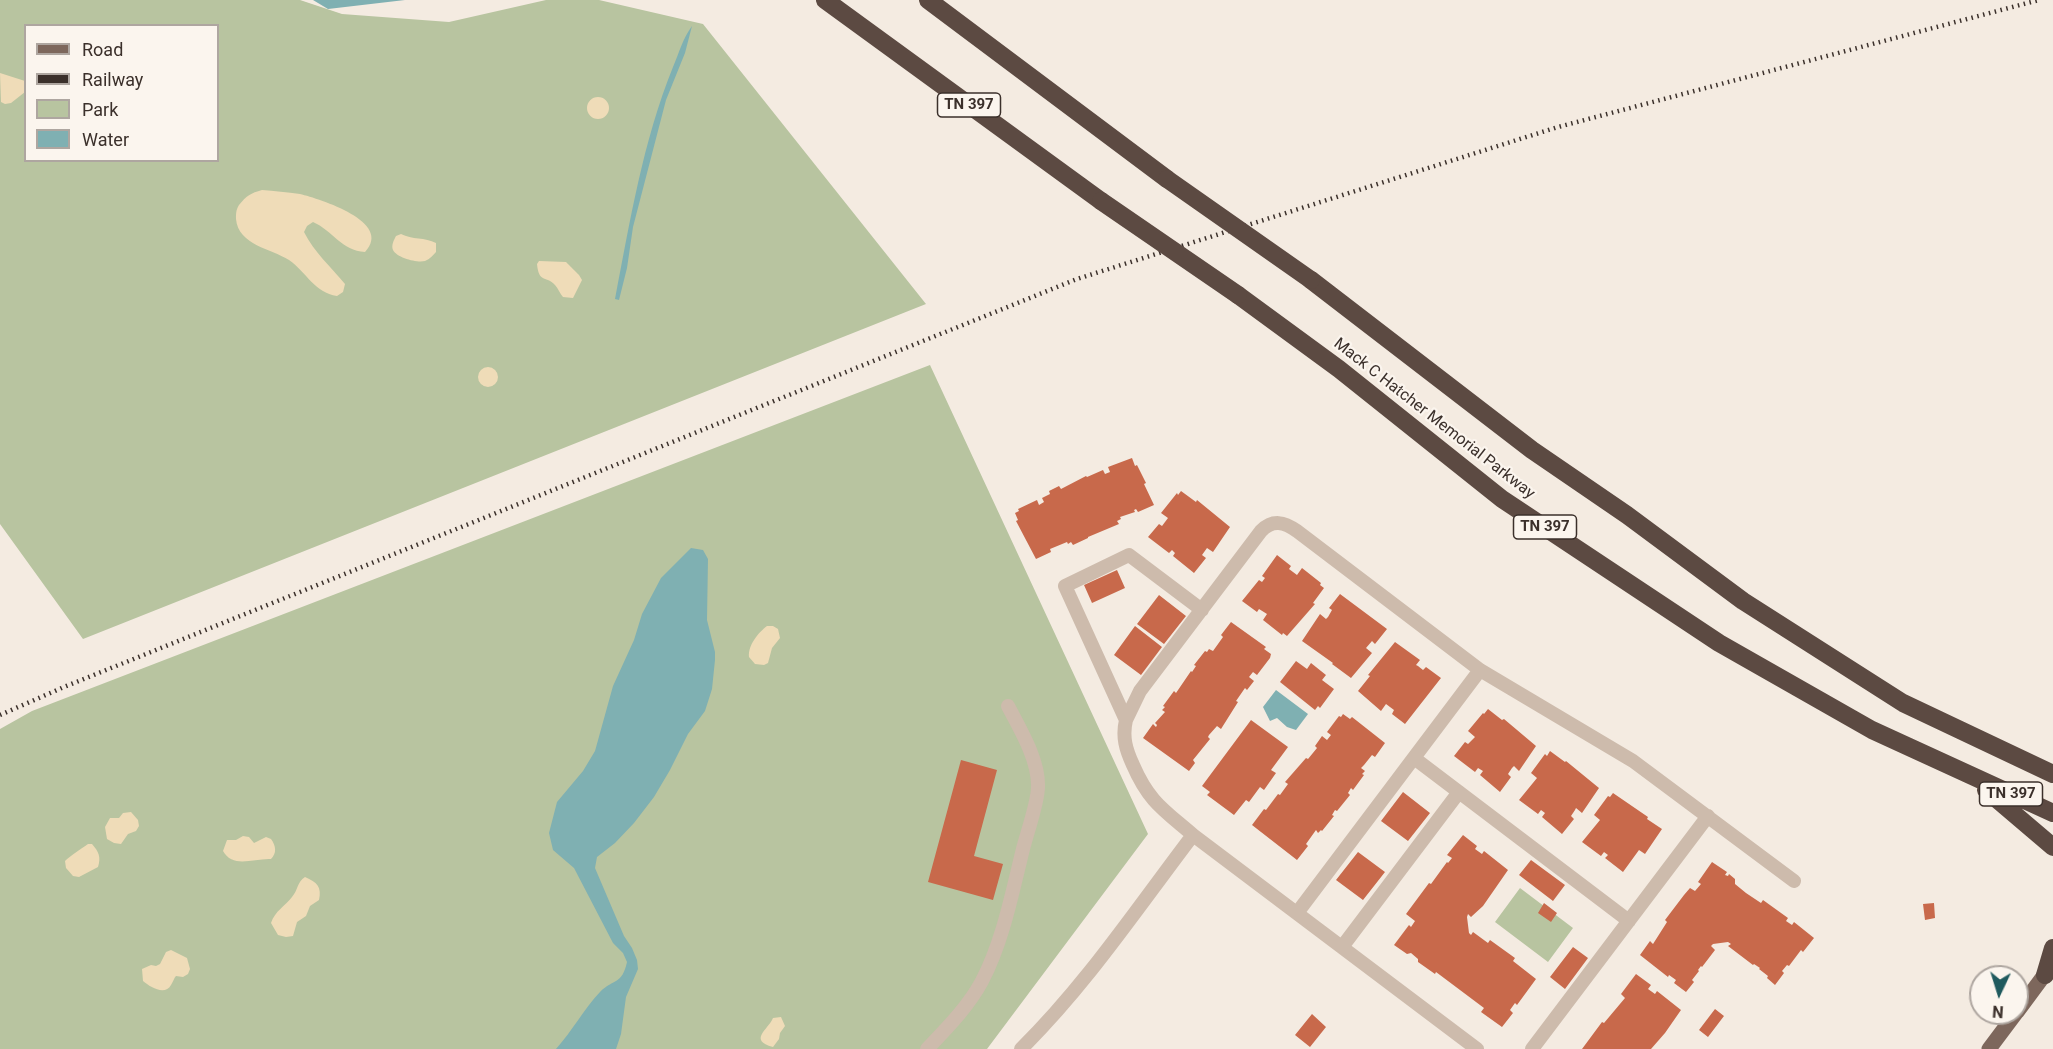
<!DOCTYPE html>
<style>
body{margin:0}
#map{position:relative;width:2053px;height:1049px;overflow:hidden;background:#f4ebe1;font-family:Roboto,sans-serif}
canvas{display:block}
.legend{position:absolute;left:24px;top:24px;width:195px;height:138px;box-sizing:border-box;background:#fbf5ee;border:2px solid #aea6a0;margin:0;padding:8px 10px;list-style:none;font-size:18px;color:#3b302b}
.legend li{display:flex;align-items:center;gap:12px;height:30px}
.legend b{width:30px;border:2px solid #aea6a0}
.north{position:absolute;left:1969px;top:965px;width:60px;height:60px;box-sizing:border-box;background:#fbf5ee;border:2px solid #aea6a0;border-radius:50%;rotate:184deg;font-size:16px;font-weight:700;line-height:24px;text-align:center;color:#3b302b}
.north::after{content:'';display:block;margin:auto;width:21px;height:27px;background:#1f5a5e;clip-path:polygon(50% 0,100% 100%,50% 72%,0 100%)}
</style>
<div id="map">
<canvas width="2053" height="1049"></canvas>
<ul class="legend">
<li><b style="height:8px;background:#7d675c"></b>Road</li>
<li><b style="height:8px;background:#3b302b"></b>Railway</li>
<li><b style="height:16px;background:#b8c4a0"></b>Park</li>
<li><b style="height:16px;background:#7fb0b2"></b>Water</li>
</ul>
<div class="north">N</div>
</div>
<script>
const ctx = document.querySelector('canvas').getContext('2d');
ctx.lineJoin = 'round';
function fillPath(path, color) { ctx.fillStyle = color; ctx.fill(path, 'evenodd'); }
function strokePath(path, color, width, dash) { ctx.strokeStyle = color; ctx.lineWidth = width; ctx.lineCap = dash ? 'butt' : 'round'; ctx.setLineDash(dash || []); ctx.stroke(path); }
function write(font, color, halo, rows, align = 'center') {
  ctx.font = font + ' Roboto,sans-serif'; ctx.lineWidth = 4.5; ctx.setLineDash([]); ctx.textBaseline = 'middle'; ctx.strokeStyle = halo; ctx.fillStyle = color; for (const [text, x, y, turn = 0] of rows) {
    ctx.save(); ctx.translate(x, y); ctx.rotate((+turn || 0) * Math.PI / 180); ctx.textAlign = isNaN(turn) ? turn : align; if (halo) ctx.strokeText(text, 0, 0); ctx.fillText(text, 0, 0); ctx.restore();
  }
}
const green = new Path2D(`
 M0 0H300L342 14 449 22 546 0H599L703 24 926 304 83 639 0 524ZM26 26H218V160H26Z
 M930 365 1148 834 987 1049H0V729L32 711Z
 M1520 888 1573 928 1548 962 1495 922Z`);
const sand = new Path2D(`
 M0 73 25 81V92L11 103 5 104 1 102Z
 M587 108a11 11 0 1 1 22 0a11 11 0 1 1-22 0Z
 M262 190C274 191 287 192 300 194 320 199 394 222 365 252 342 251 332 230 313 222L307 226 304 232C314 252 331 267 345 284L343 292 337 296C315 293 306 272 289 260 272 249 238 245 236 219 236 213 236 210 239 205 246 196 251 193 262 190Z
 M401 234C412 240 425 237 436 243V252C433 255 430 259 425 261 417 263 397 258 393 250 391 245 394 240 396 236Z
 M539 261 566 262 579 275 582 280 573 298 563 297C560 294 558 288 555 285 546 275 539 284 537 264Z
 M478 377a10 10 0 1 1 20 0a10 10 0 1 1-20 0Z
 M767 626H773L778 629 780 638 772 648 768 663 764 665 755 664 749 657C748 645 758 633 767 626Z
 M131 812 138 820 139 826 136 831 128 834 121 844 114 843 107 839 105 827 110 818H119L123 813Z
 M243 836 249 837 254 843 266 837 271 839C276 846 277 853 271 859 254 858 233 869 223 851L227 840H236Z
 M88 844H92C99 852 101 857 98 867L79 877 73 876 66 868 65 861C70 856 81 849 88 844Z
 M305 877C317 882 322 887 319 900L310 906 306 916 297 922 293 936 286 937 278 935 271 923C275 911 285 906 292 897 298 890 297 882 305 877Z
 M171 950 187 958 190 969 188 974 183 977 176 976C174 978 173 982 171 985 165 996 150 987 143 981L142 969 151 965 156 966 160 964 166 952Z
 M781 1017 785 1026 780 1033 779 1039 773 1047C748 1040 768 1030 773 1018Z`);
const water = new Path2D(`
 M313 0H405L328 9Z
 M692 26 685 53 666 100 633 227 627 268 619 300 615 299C630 221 643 141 673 67 679 53 683 38 692 26Z
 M691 548 703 550 708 559 707 620 715 652V660L712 689 705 711 688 734 670 770 654 797 634 823 615 843 597 857 595 868 624 936 632 948 637 960 638 969 626 997 621 1034 616 1049H556C572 1031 584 1009 600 992 614 978 622 985 627 962L623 953 613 943 574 868 553 850 549 833 557 802 583 771 595 751 613 686 634 640 642 614 661 578Z
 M1276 690 1308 714 1296 730 1287 727 1277 718 1270 721 1263 707Z`);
const building = new Path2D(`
 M1132 458 1135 466 1137 465 1146 483 1144 484 1154 505 1138 512 1136 509 1134 510 1135 512 1120 517 1121 519 1117 521 1119 524 1088 537V538L1073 545 1071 542 1068 544 1067 542 1050 549 1051 552 1036 559 1016 521 1018 520 1015 513 1019 511 1018 509 1037 500 1039 505 1044 502 1042 498 1050 494 1049 491 1059 486 1061 489 1086 476 1087 477 1103 470 1105 474 1110 472 1108 467Z
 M1181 491 1196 502 1197 500 1230 527 1213 552 1207 548 1202 555 1206 558 1194 573 1173 556 1175 553 1172 550 1169 553 1148 537 1159 524 1162 526 1168 518 1161 513 1177 493 1178 495Z
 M1277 555 1291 566 1289 569 1297 575 1302 568 1321 583 1320 585 1324 588 1313 603 1315 604 1287 636 1283 633 1282 635 1263 620 1267 614 1259 609 1257 612 1242 601 1259 580 1262 582 1265 578 1262 576Z
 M1117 570 1125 588 1092 603 1084 585Z
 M1340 594 1387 629 1375 644 1372 641 1366 648 1372 653 1351 678 1332 664 1333 663 1302 641 1320 614 1326 619 1328 617 1332 610 1329 608Z
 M1159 595 1186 616 1164 644 1137 624Z
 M1231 622 1266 647 1264 649 1271 654 1270 658 1257 675 1253 672 1249 677 1254 681 1247 690 1245 688 1236 701 1238 702 1221 729 1217 726 1209 735 1208 737 1210 739 1193 760 1195 763 1189 771 1143 738 1153 724 1156 727 1157 725 1155 723 1165 712 1162 710 1165 707 1163 706 1174 691 1176 693 1191 671 1192 672 1196 666 1194 665 1205 651 1207 652 1209 649 1213 651 1223 637 1221 635Z
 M1135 626 1162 647 1141 675 1114 655Z
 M1395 642 1420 660 1416 665 1418 666 1423 670 1426 667 1441 678 1405 724 1392 714 1394 710 1386 704 1381 711 1358 691 1370 676 1368 675Z
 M1296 661 1307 669 1311 663 1326 675 1322 680 1334 689 1320 708 1318 706 1315 710 1280 682Z
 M1488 709 1502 720 1504 719 1536 746 1519 771 1514 766 1512 768 1508 774 1511 777 1500 792 1480 775 1483 771 1478 768 1475 772 1454 756 1465 742 1468 744 1475 737 1468 731 1483 713 1484 714Z
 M1343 714 1350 719 1352 717 1385 743 1375 757 1372 755 1364 765 1361 768 1365 771 1362 774 1364 775 1353 790 1351 788 1348 793 1350 795 1337 811 1335 810 1332 815 1334 816 1322 831 1321 830 1318 833 1316 830 1306 844 1308 846 1297 860 1252 825 1264 809 1266 810 1278 794 1280 795 1288 784 1285 782 1306 758 1308 759 1317 748 1315 746 1322 736 1327 740 1331 735 1327 732 1339 716 1341 717Z
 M1251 720 1288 747 1271 770 1276 773 1264 790 1260 787 1249 802 1246 800 1234 815 1207 795 1210 792 1202 786Z
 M1550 751 1565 762 1566 761 1599 788 1582 813 1576 808 1575 810 1571 816 1574 819 1562 834 1542 817 1545 813 1541 810 1538 814 1519 800 1537 778 1531 773 1545 754 1547 756Z
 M961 760 997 770 974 856 1003 864 993 900 928 882Z
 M1403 792 1430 813 1408 841 1381 821Z
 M1613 793 1648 817 1647 819 1662 829 1645 854 1639 850 1623 872 1605 858 1608 855 1604 852 1601 856 1582 842 1600 820 1594 815 1608 796 1610 797Z
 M1463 835 1477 846 1475 849 1482 854 1484 851 1508 870 1483 906 1471 917 1468 914 1467 917 1469 933 1471 935 1473 932 1488 943 1490 940 1515 958 1513 961 1536 979 1517 1005 1515 1003 1510 1010 1513 1013 1502 1027 1481 1012 1484 1008 1436 972 1435 974 1418 962V959L1411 953 1407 954 1394 945 1409 925 1411 927 1415 921 1406 914 1429 883 1431 884 1447 862 1448 863 1452 858 1447 855Z
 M1358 852 1385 872 1363 900 1336 880Z
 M1531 860 1565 885 1553 901 1519 875Z
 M1712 862 1727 872 1725 875 1728 876 1729 874 1735 879V884L1746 893 1761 903 1763 900 1788 918 1786 921 1792 925 1794 922 1814 938 1803 952 1801 950 1789 966 1787 965 1782 971 1784 973 1775 985 1767 978 1768 976 1759 969 1760 968 1754 964 1753 965 1728 946 1731 944 1728 942 1713 944 1711 946 1715 950 1702 967 1701 966 1698 970 1699 971 1692 980 1694 982 1686 992 1674 983 1676 980 1669 975 1668 977 1640 955 1650 941 1653 944 1667 922 1665 920 1684 895 1690 888 1695 891 1701 884 1698 882Z
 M1544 903 1557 913 1551 922 1538 913Z
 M1934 903 1935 918 1925 920 1923 904Z
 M1573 947 1588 958 1565 989 1550 977Z
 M1636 974 1651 985 1648 989 1655 994 1657 991 1681 1010 1665 1033 1651 1049H1582L1602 1022 1604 1023 1625 998 1621 994Z
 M1715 1009 1724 1016 1708 1037 1699 1030Z
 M1312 1014 1326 1027 1310 1047 1295 1035Z`);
const street = new Path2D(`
 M1126 720 1140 691 1261 531C1273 519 1284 522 1297 531L1480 670 1633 761 1794 881
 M1414 758 1629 921
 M1193 835C1164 810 1149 802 1133 765 1126 750 1122 737 1126 720L1065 586 1129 555 1202 610
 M1297 913 1480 670
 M1342 947 1459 792
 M927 1049C947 1028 968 1007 982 981 1003 941 1012 893 1023 849 1027 833 1038 802 1038 787 1039 760 1020 729 1008 706
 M1021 1049C1086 985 1138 907 1193 835L1477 1049
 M1532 1049 1708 816`);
const primary = new Path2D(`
 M2017 1012 2051 966
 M1989 1049 2016 1013`);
const highway = new Path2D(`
 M825 0 1101 201
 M928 0 1167 179
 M1311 280 1532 450 1627 515 1743 601 1903 703 2053 774
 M1238 295 1339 369 1502 499 1719 643 1872 730 2053 813
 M1986 790 2053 847
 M2045 975 2053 948`);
const rail = new Path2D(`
 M0 715 64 687 1077 279 1558 127 2039 0`);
const highwayBridge = new Path2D(`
 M1167 179 1311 280
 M1101 201 1238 295`);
const shields = [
 [969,105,63],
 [1545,527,63],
 [2011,794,63]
];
const shieldNames = [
 ["TN 397",969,105],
 ["TN 397",1545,527],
 ["TN 397",2011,794]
];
const streetNames = [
 ["Mack C Hatcher Memorial Parkway",1434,419,38]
];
fillPath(green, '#b8c4a0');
fillPath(sand, '#efdcb8');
fillPath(water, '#7fb0b2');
fillPath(building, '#c8694b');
strokePath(street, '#cdbbac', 14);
strokePath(primary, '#7d675c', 15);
strokePath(highway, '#5c4a42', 18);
strokePath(rail, '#3b302b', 4.5, [1.5, 4.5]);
strokePath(highwayBridge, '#5c4a42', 18);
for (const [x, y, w] of shields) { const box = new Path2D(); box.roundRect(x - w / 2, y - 12, w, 24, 4.5); ctx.fillStyle = '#fbf5ee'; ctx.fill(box); strokePath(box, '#3b302b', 1.5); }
write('bold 15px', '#3b302b', null, shieldNames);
write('16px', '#3b302b', '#fbf5ee', streetNames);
</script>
